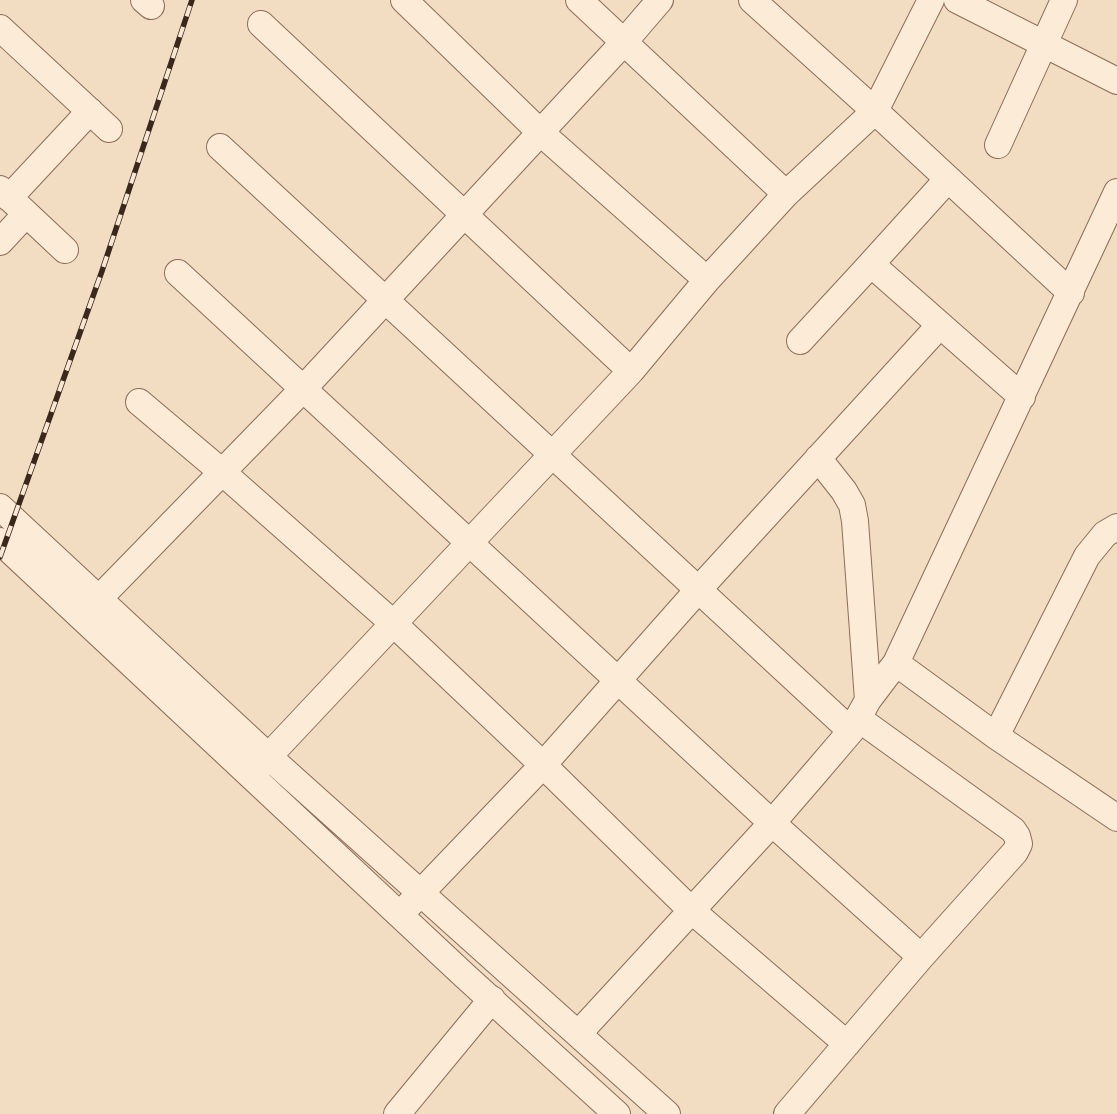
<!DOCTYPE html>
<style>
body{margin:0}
canvas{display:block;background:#f2dcc2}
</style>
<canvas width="1117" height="1114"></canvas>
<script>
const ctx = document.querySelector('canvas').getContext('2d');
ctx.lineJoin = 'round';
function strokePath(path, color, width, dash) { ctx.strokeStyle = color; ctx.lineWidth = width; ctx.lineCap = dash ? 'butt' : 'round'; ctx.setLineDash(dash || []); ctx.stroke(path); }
const minor = new Path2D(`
 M144 0 151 6
 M404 0 541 133 707 280
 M579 0 786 194
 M752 0 875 111 1071 293
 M957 0 1117 81
 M261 24 631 371
 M0 28 109 129
 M998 145 1064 0
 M220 147 851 731
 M948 179 871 264 1022 397
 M0 189 65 250
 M9 198 90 111
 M0 242 26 214
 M178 273 772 823 921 957
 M800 341 871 264
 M139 402 222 472 394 624 543 765 691 910 847 1044
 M818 458 844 491 852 505 855 521 868 700
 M0 507 269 757 667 1114
 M0 541 465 976 617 1114
 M81 617 303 389 624 42 660 0
 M896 663 996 736 1117 818
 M996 736 1087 556 1105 534 1117 527
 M251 775 631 371 707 280 786 194 875 111 931 0
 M409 905 543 765 698 590 940 325
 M578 1034 772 823 816 772 851 731 868 700 896 663 1117 192
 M397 1114 492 999
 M787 1114 921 957 1015 852 1019 844 1017 836 1013 830 859 719`);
const rail = new Path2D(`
 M0 557 102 271 192 0`);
strokePath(minor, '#8d6c58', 28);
strokePath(minor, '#fbebd7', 26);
strokePath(rail, '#3c271d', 5.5);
strokePath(rail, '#f8e7d3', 4, [11]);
</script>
